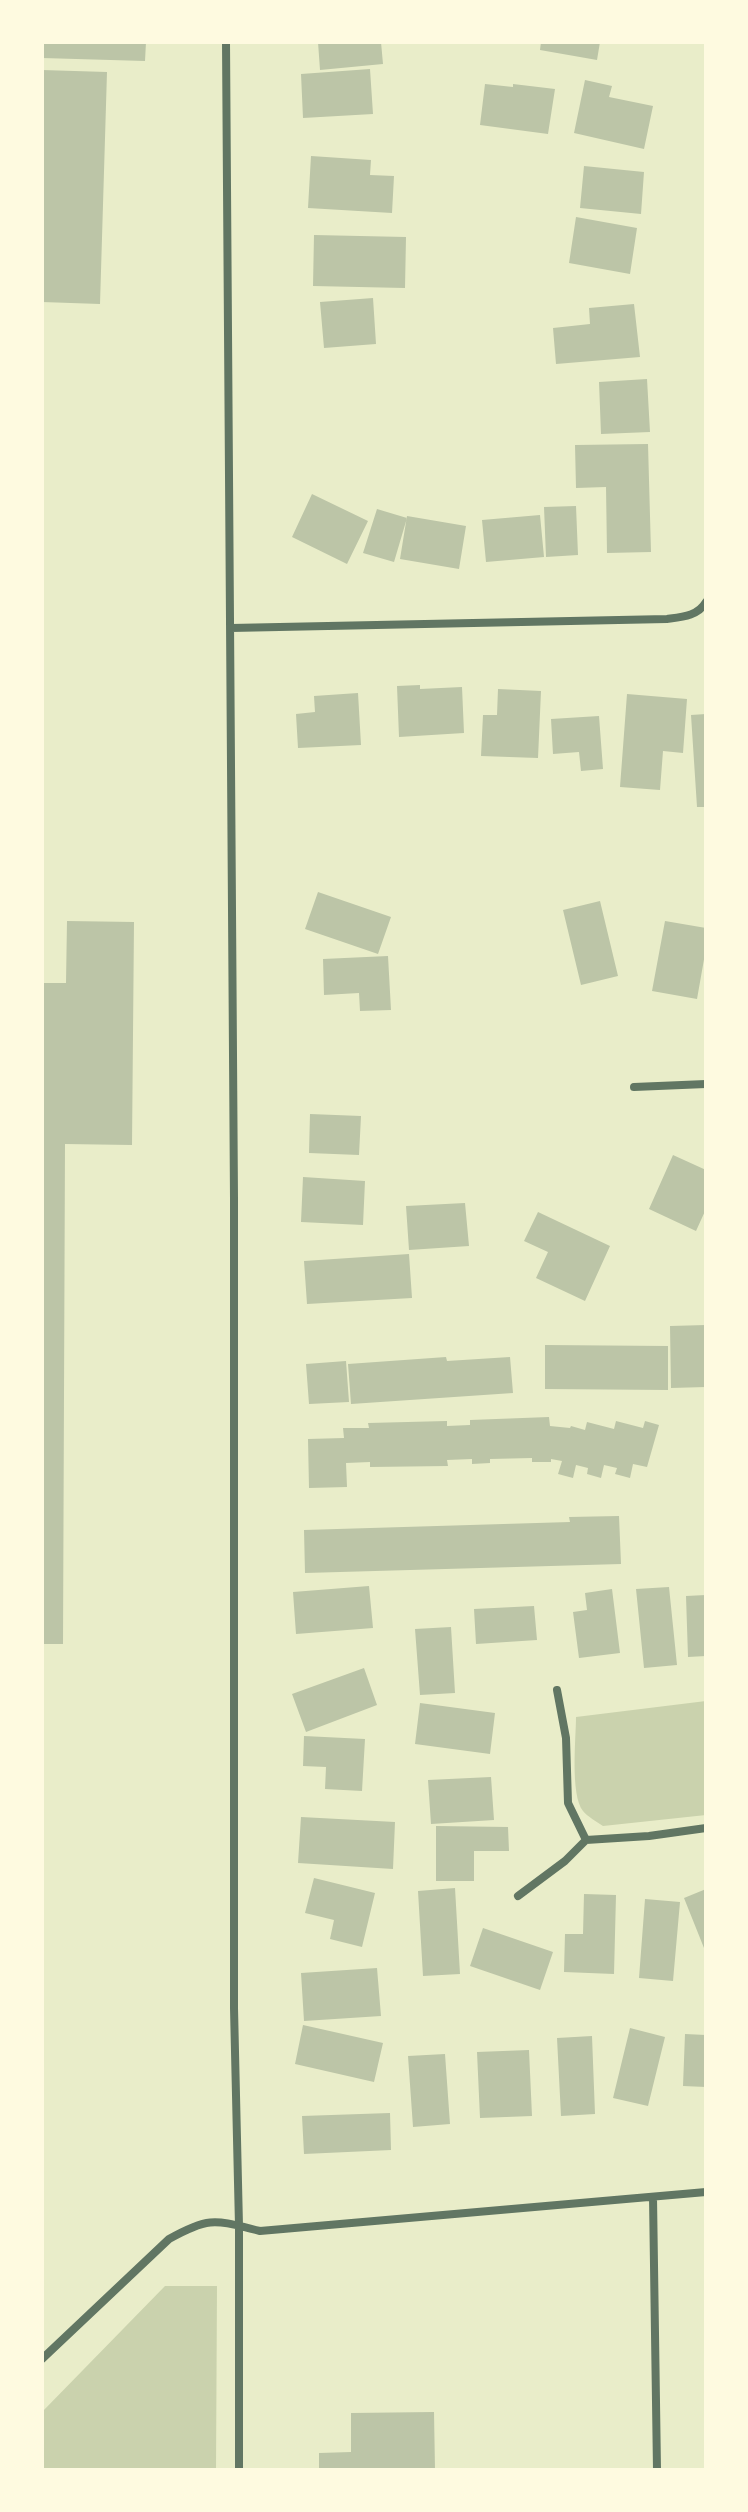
<!DOCTYPE html>
<style>
body{margin:0}
#map{position:relative;width:748px;height:2512px;overflow:hidden;background:#e9edc9;font-family:Montserrat,sans-serif}
canvas{display:block}
.frame{position:absolute;inset:0;border:44px solid #fefae0;pointer-events:none}
</style>
<div id="map">
<canvas width="748" height="2512"></canvas>
<div class="frame"></div>
</div>
<script>
const ctx = document.querySelector('canvas').getContext('2d');
ctx.lineJoin = 'round';
function fillPath(path, color) { ctx.fillStyle = color; ctx.fill(path, 'evenodd'); }
function strokePath(path, color, width, dash) { ctx.strokeStyle = color; ctx.lineWidth = width; ctx.lineCap = dash ? 'butt' : 'round'; ctx.setLineDash(dash || []); ctx.stroke(path); }
const green = new Path2D(`
 M706 1701V1815L603 1826C596 1821 588 1817 583 1811 570 1794 576 1739 576 1717Z
 M165 2286H217L216 2470H42V2412Z`);
const building = new Path2D(`
 M42 42H146L145 61 42 58Z
 M318 42H381L383 64 320 70Z
 M541 42H600L597 60 540 50Z
 M370 69 373 114 303 118 301 74Z
 M42 70 107 72 100 304 42 302Z
 M585 80 612 86 609 97 653 106 644 149 574 133Z
 M485 84 513 87V84L555 89 548 134 480 125Z
 M311 156 371 160 370 175 394 176 392 213 308 208Z
 M584 166 644 172 641 214 580 208Z
 M576 217 637 228 630 274 569 263Z
 M314 235 406 237 405 288 313 286Z
 M373 298 376 344 324 348 320 302Z
 M634 304 640 357 556 364 553 328 590 324 589 308Z
 M647 379 650 432 601 434 599 382Z
 M648 444 651 552 607 553 606 487 576 488 575 445Z
 M312 494 368 521 347 564 292 537Z
 M576 506 578 555 546 557 544 507Z
 M377 509 407 518 394 562 363 553Z
 M540 515 544 557 486 562 482 520Z
 M407 516 466 526 459 569 400 559Z
 M420 685V689L462 687 464 733 399 737 397 686Z
 M498 689 541 691 538 758 481 756 483 715H497Z
 M358 693 361 745 298 748 296 714 315 712 314 696Z
 M627 694 687 699 683 753 663 751 660 790 620 787Z
 M706 714V807H697L691 715Z
 M599 716 603 769 581 771 579 752 553 754 551 719Z
 M318 892 391 917 378 954 305 929Z
 M600 901 618 976 581 985 563 910Z
 M67 921 134 922 132 1145 65 1144 63 1644H42V983H66Z
 M665 921 706 928V948L697 999 652 991Z
 M388 956 391 1010 360 1011 359 993 324 995 323 959Z
 M310 1114 361 1116 359 1155 309 1153Z
 M673 1155 706 1170V1209L696 1231 649 1209Z
 M303 1177 365 1181 363 1225 301 1222Z
 M465 1203 469 1246 409 1250 406 1206Z
 M538 1212 610 1246 585 1301 536 1278 548 1252 524 1241Z
 M409 1254 412 1298 307 1304 304 1261Z
 M706 1325V1387L671 1388 670 1326Z
 M545 1345 668 1346V1390L545 1389Z
 M446 1357 447 1361 510 1357 513 1393 351 1404 348 1364Z
 M346 1361 349 1402 309 1404 306 1364Z
 M549 1417 550 1426 570 1428 571 1426 585 1430 587 1422 614 1429 616 1421 643 1428 645 1421 659 1425 647 1467 633 1464 630 1478 615 1474 617 1468 604 1465 601 1478 587 1474 588 1468 576 1465 573 1478 558 1474 562 1461 551 1459V1462H532V1458L490 1459V1463L472 1464V1459L447 1460 448 1466 370 1467V1462L346 1463 347 1487 309 1488 308 1439 344 1438 343 1428H369L368 1423 447 1421V1426L470 1425V1420Z
 M619 1516 621 1564 305 1573 304 1530 570 1522 569 1517Z
 M369 1586 373 1628 296 1634 293 1592Z
 M669 1587 677 1665 644 1668 636 1589Z
 M612 1589 620 1653 579 1658 573 1612 587 1610 585 1593Z
 M706 1595V1656L688 1657 686 1596Z
 M534 1606 537 1640 476 1644 474 1609Z
 M451 1627 455 1693 420 1695 415 1629Z
 M364 1668 377 1705 306 1732 292 1694Z
 M420 1703 495 1713 490 1754 415 1744Z
 M304 1736 365 1739 362 1791 325 1789 326 1767 303 1766Z
 M491 1777 494 1820 431 1824 428 1780Z
 M301 1817 395 1822 393 1869 298 1863Z
 M436 1826 508 1827 509 1851H474V1881H436Z
 M314 1878 375 1893 362 1947 330 1939 334 1920 305 1913Z
 M455 1888 460 1974 423 1976 418 1891Z
 M706 1889V1953L684 1898Z
 M584 1894 616 1895 614 1974 564 1972 565 1934H583Z
 M645 1899 680 1902 673 1981 639 1978Z
 M483 1928 553 1952 540 1990 470 1966Z
 M377 1968 381 2016 304 2021 301 1973Z
 M303 2025 383 2043 374 2082 295 2064Z
 M630 2028 665 2037 648 2106 613 2098Z
 M685 2034 706 2035V2087L683 2086Z
 M592 2036 595 2114 561 2116 557 2038Z
 M529 2050 532 2116 480 2118 477 2052Z
 M445 2054 450 2124 413 2127 408 2056Z
 M390 2113 391 2150 304 2154 302 2116Z
 M434 2412 435 2470H319V2453L351 2452V2413Z`);
const minor = new Path2D(`
 M226 42 234 1197V2008L239 2226V2470
 M231 628 667 619C682 617 698 616 706 602
 M634 1087 706 1084
 M557 1690 566 1738 568 1803 586 1840
 M518 1896 565 1861 586 1840 649 1836 706 1828
 M653 2197 657 2470
 M42 2359 169 2239C210 2216 215 2220 260 2231L706 2192`);
fillPath(green, '#cad2ad');
fillPath(building, '#bcc5a7');
strokePath(minor, '#617663', 8);
</script>
